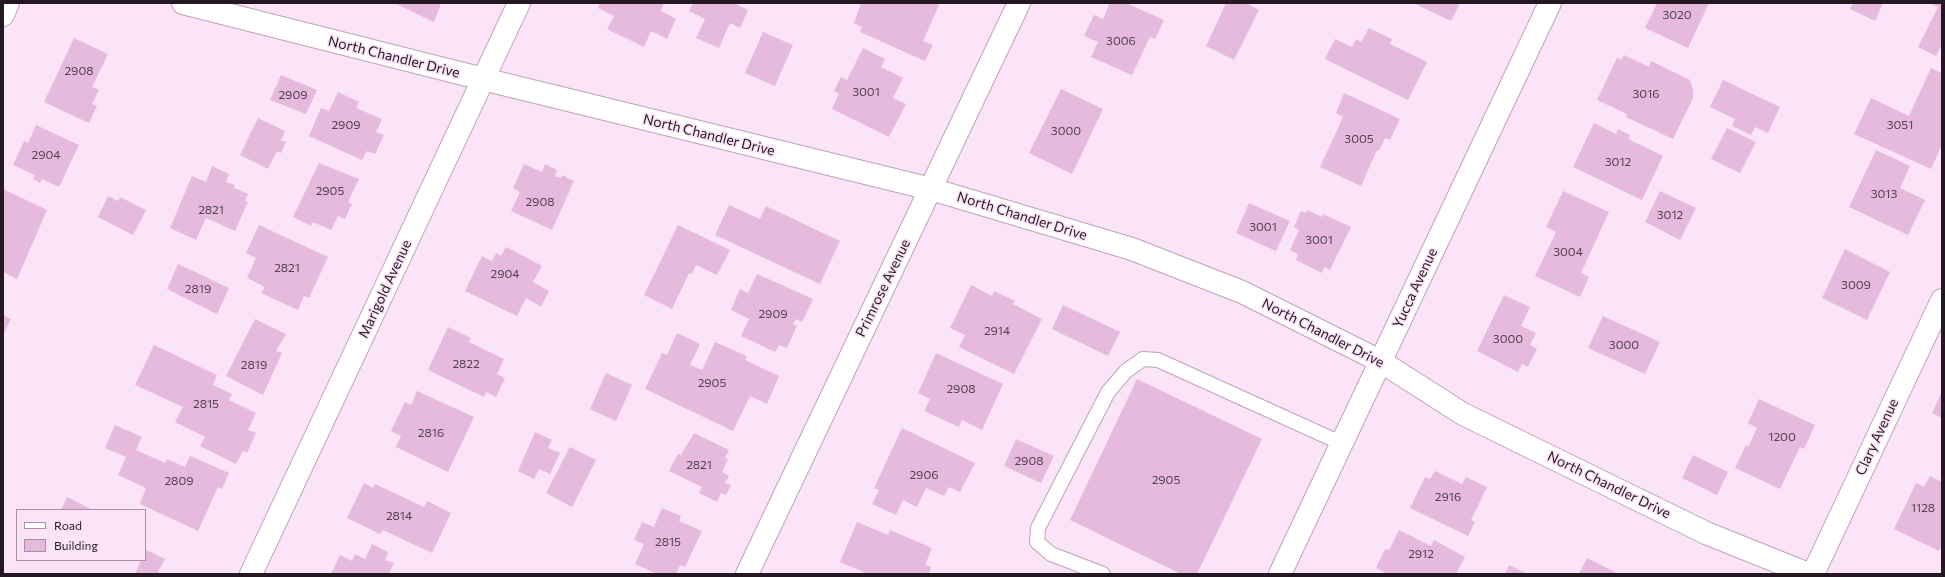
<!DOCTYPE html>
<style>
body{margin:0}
#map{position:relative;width:1945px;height:577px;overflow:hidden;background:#fbe4f7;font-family:Commissioner,sans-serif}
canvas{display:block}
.frame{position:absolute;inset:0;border:4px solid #241922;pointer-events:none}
.legend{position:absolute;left:16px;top:509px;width:130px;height:52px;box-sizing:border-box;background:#fbe4f7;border:1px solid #a593a2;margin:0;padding:5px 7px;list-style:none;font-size:12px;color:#241922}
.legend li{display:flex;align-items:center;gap:8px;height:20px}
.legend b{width:20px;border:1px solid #a593a2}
</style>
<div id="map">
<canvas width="1945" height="577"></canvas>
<div class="frame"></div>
<ul class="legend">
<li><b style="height:5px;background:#fff"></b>Road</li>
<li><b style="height:11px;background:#e5badd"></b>Building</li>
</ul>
</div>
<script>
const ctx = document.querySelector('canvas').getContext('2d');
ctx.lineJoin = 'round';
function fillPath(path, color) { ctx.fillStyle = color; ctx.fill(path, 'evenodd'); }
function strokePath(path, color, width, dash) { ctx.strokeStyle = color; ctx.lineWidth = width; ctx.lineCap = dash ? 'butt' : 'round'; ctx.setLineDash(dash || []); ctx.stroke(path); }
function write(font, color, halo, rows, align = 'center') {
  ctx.font = font + ' Commissioner,sans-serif'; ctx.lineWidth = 3.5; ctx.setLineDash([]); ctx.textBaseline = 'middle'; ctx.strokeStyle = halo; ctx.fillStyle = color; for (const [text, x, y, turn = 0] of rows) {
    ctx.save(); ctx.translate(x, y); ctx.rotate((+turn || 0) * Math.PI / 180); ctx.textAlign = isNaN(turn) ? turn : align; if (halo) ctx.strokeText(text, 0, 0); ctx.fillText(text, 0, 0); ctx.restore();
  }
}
const building = new Path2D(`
 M394 3H441L434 22Z
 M600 3H664L661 11 676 19 667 39 651 31 644 47 607 29 614 16 598 8Z
 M693 3H734L748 10 740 28 730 23 719 48 696 38 705 19 689 11Z
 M861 3H940L923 41 933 45 925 61 860 32 862 27 854 23Z
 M1110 3H1126L1164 20 1155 39 1150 37 1132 75 1091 57 1098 42 1084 36 1094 15 1103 19Z
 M1226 3H1246L1259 10 1234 60 1206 46Z
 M1413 3H1460L1451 21Z
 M1657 3H1709L1688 48 1645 28Z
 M1853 3H1883L1875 21 1850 9Z
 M1932 3H1942V44L1936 56 1918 47 1938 7 1931 4Z
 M1369 28 1392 39 1390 44 1427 62 1408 100 1325 59 1335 39 1352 47 1356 39 1361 42Z
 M763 32 793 45 775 86 745 73Z
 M74 38 108 54 92 87 99 90 92 104 97 106 89 123 44 102Z
 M863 48 885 59 881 67 903 78 893 98 906 104 889 137 832 109 839 94 834 91 841 77 847 80Z
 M1624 55 1649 67 1651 61 1690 80 1693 90V98L1673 139 1626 117 1627 114 1597 100 1617 58 1621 60Z
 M1931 68 1942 73V145L1931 169 1854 134 1871 98 1909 116Z
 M281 75 317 90 306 114 270 100Z
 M1723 80 1780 107 1768 133 1755 127 1751 135 1732 126 1735 119 1710 107Z
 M1061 89 1103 109 1072 174 1029 153Z
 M338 92 359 102 356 108 382 119 376 132 384 135 375 154 367 151 362 160 309 136 321 108 329 111Z
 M1344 93 1400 119 1390 140 1385 138 1379 151 1377 150 1361 186 1320 167 1343 117 1336 113Z
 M258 118 285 131 281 140 286 142 281 153 277 151 268 169 240 155Z
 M1594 123 1616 134 1618 129 1630 135 1628 139 1663 156 1642 200 1573 167Z
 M36 125 79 145 59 187 42 179 40 183 33 179 35 175 13 165 24 141 28 143Z
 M1727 128 1756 142 1740 173 1711 159Z
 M1876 150 1910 166 1900 188 1925 200 1908 235 1849 207Z
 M319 163 359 179 348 202 352 204 345 219 338 216 331 230 313 222 311 226 293 217Z
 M524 164 542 172 545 164 557 170 555 176 561 178 562 175 574 181 552 230 511 211 520 192 513 188Z
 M212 166 229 174 226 182 235 185 234 188 248 194 245 201 248 202 235 231 206 218 196 240 170 228 192 176 206 182Z
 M3 189 47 210 17 279 3 272Z
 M1563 191 1609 212 1581 273 1589 277 1580 297 1535 276 1556 232 1546 227Z
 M1660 191 1696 208 1680 240 1645 222Z
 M108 196 118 201 120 197 146 210 133 235 98 217Z
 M1249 203 1290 221 1276 251 1236 233Z
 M729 205 760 219 766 206 840 241 820 284 715 235Z
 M1307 210 1322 217 1323 214 1351 227 1330 270 1324 267 1322 273 1296 260 1298 254 1290 250 1299 230 1294 227 1301 211 1306 213Z
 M259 225 328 257 309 298 304 296 298 310 261 293 265 287 247 278 256 258 246 253Z
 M678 225 730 250 717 275 696 265 692 274 689 273 672 309 644 295Z
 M506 247 542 266 533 282 549 291 541 307 526 298 517 316 465 291 482 256 492 261 496 253 501 256Z
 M1845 249 1890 272 1867 320 1822 298Z
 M178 264 229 288 217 314 167 289Z
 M757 274 813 299 802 322 796 319 793 324 797 326 787 348 779 345 775 352 741 336 749 319 731 310 740 289 748 293Z
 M971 285 992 296 994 291 1015 301 1013 304 1042 319 1014 374 959 347 965 335 950 328Z
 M1504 295 1530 307 1521 326 1536 333 1530 345 1537 349 1528 367 1522 364 1518 372 1477 351Z
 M1063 305 1120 332 1108 356 1052 329Z
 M3 315 11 319 3 335Z
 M1603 316 1660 342 1645 374 1588 348Z
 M255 319 286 334 276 351 282 353 263 395 226 376Z
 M448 327 471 338 469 342 504 359 497 374 505 378 496 397 486 392 484 397 428 370Z
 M677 333 700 344 690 365 702 370 715 342 747 356 745 360 779 376 767 404 750 396 733 431 645 389 662 353 667 355Z
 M154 345 217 375 213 385 232 394 229 400 256 413 248 430 256 433 247 453 243 451 236 464 200 446 205 437 175 422 183 407 135 385Z
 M936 353 1003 384 982 430 962 420 959 427 924 411 930 399 918 393Z
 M606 373 632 385 616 421 590 409Z
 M1137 379 1262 439 1197 574H1181L1070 520Z
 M417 391 474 417 448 472 396 447 401 436 391 431 405 402 411 405Z
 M1942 391V418L1932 413Z
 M1759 399 1815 425 1804 449 1800 447 1780 489 1735 468 1746 445 1748 447 1757 428 1748 423Z
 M115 425 142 437 136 450 165 463 167 459 185 467 190 456 229 473 222 489 218 487 198 531 140 504 146 488 118 475 126 457 105 448Z
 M902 428 975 463 960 492 949 487 944 496 926 488 917 507 903 500 896 515 872 504 879 490 874 488Z
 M535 432 552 440 548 448 560 453 550 474 539 469 534 479 518 471Z
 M694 433 729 450 725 458 728 459 722 472 729 476 725 483 731 485 726 495 721 493 717 502 699 493 702 487 669 471 678 454 681 455Z
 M1016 439 1054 456 1041 483 1004 466Z
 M570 447 596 460 572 507 546 493Z
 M1693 455 1728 472 1717 495 1682 478Z
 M1435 471 1462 484 1466 477 1487 487 1471 520 1475 522 1468 536 1410 508 1425 477 1430 479Z
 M1930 476 1942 482V545L1939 551 1894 529 1916 483 1924 487Z
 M364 483 373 488 375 484 424 507 427 501 451 513 432 553 383 530 380 534 347 518Z
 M67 497 93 510H61Z
 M662 508 681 516 679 521 702 531 685 567 680 565 676 574H657L635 564 644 544 634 540 642 522 654 527Z
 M857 522 888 535 890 530 932 548 925 565 931 567 929 574H868L840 562Z
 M1399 530 1431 546 1434 540 1465 557 1456 574H1387L1376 568 1385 549 1389 550Z
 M372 544 388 552 385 560 394 563 389 574H331L340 555 352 561 355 554 365 559Z
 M146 550 165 559 158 572 163 574H135L141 560H145Z
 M1587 558 1619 574H1579Z
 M1509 565 1528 574H1505Z`);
const lane = new Path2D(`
 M1103 574 1051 554 1037 542 1038 528 1108 392 1126 371 1143 359 1158 360 1341 443`);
const street = new Path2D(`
 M183 3 483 79 931 189 1132 249 1242 292 1380 361 1463 414 1706 533 1808 574
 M3 15 8 3
 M251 574 519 3
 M747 574 1019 3
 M1813 574 1942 300`);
const secondary = new Path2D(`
 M1280 574 1550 3`);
const numberNames = [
 ["3020",1677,15],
 ["3006",1121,41],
 ["2908",79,71],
 ["3001",866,92],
 ["3016",1646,94],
 ["2909",293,95],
 ["2909",346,125],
 ["3051",1900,125],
 ["3000",1066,131],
 ["3005",1359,139],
 ["2904",46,155],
 ["3012",1618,162],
 ["2905",330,191],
 ["3013",1884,194],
 ["2908",540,202],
 ["2821",211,210],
 ["3012",1670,215],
 ["3001",1263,227],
 ["3001",1319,240],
 ["3004",1568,252],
 ["2821",287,268],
 ["2904",505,274],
 ["3009",1856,285],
 ["2819",198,289],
 ["2909",773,314],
 ["2914",997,331],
 ["3000",1508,339],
 ["3000",1624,345],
 ["2822",466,364],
 ["2819",254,365],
 ["2905",712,383],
 ["2908",961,389],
 ["2815",206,404],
 ["2816",431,433],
 ["1200",1782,437],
 ["2908",1029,461],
 ["2821",699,465],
 ["2906",924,475],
 ["2905",1166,480],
 ["2809",179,481],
 ["2916",1448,497],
 ["1128",1923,508],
 ["2814",399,516],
 ["2815",668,542],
 ["2912",1421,554]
];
const streetNames = [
 ["North Chandler Drive",394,57,14],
 ["North Chandler Drive",709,135,14],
 ["North Chandler Drive",1022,216,17],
 ["Primrose Avenue",883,288,-64],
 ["Yucca Avenue",1415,288,-65],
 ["Marigold Avenue",385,289,-65],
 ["North Chandler Drive",1323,333,27],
 ["Clary Avenue",1877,437,-65],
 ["North Chandler Drive",1609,485,26]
];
fillPath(building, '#e5badd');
strokePath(lane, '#bea2b9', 16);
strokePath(street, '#bea2b9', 24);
strokePath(secondary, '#bea2b9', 24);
strokePath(lane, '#fff', 14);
strokePath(street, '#fff', 22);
strokePath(secondary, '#fff', 22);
write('12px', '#544151', null, numberNames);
write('14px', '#241922', '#fbe4f7', streetNames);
</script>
